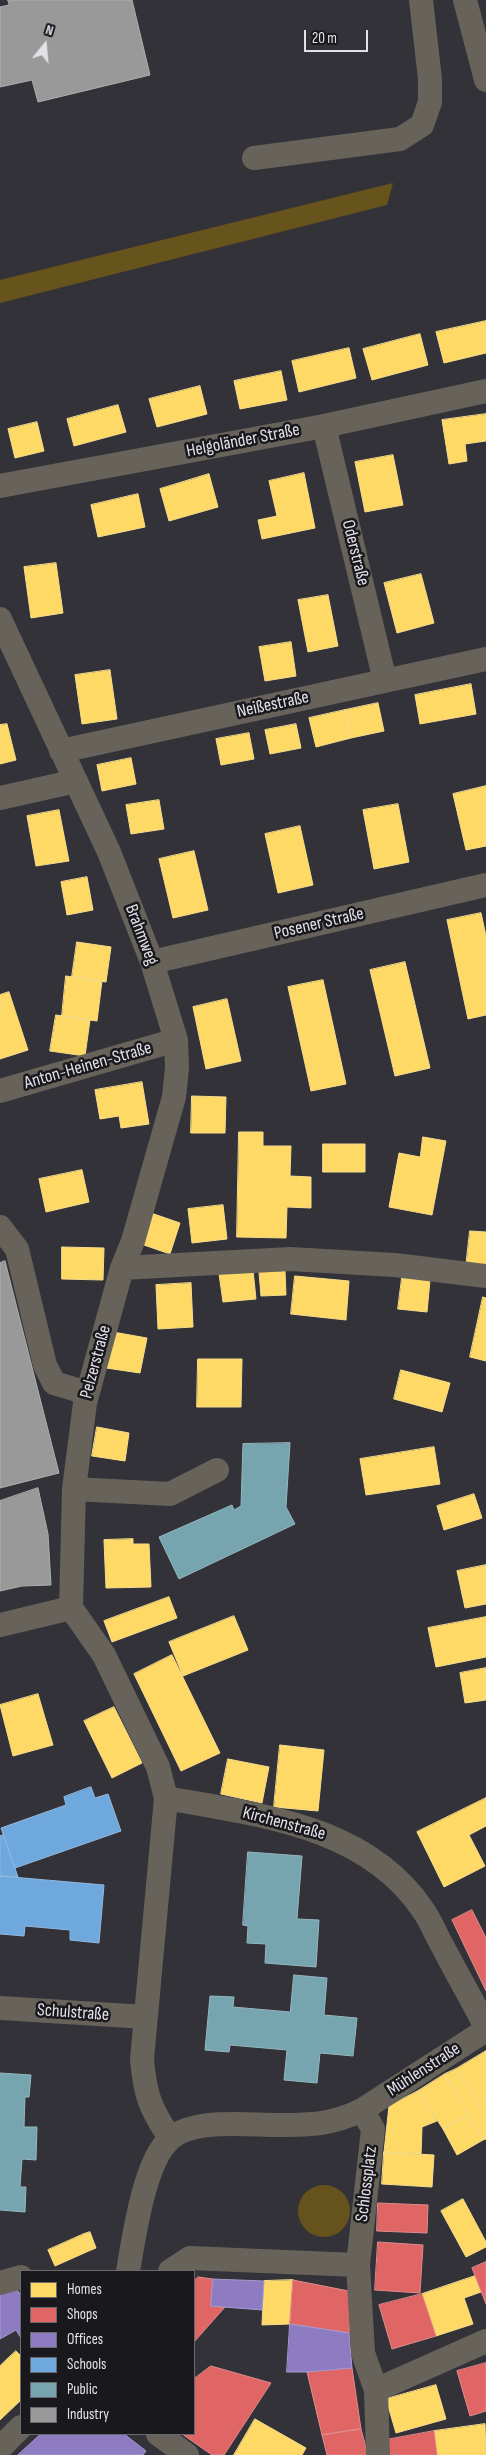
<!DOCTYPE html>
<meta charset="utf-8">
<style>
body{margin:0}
#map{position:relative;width:486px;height:2455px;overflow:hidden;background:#333238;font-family:"Sofia Sans Condensed",sans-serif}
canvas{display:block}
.legend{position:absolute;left:20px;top:2270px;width:175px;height:165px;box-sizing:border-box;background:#19181d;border:1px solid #69696e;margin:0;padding:6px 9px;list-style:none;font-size:15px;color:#e2e2e8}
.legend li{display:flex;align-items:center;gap:10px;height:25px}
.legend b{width:25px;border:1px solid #69696e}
.north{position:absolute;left:20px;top:20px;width:50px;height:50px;-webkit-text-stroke:4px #19181d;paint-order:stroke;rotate:17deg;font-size:14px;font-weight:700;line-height:20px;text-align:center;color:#e2e2e8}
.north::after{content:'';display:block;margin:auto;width:18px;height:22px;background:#e2e2e8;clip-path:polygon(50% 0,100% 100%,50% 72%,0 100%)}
.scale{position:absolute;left:304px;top:30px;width:64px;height:22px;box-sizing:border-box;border:2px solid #e2e2e8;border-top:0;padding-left:6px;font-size:15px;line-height:18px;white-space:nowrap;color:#e2e2e8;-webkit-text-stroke:4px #19181d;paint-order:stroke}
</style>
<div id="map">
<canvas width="486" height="2455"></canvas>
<ul class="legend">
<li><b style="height:14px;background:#ffd966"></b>Homes</li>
<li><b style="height:14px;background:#e06666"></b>Shops</li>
<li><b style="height:14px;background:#8e7cc3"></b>Offices</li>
<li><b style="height:14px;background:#6fa8dc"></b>Schools</li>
<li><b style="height:14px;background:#76a5af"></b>Public</li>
<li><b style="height:14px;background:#999"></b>Industry</li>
</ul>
<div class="north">N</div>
<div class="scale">20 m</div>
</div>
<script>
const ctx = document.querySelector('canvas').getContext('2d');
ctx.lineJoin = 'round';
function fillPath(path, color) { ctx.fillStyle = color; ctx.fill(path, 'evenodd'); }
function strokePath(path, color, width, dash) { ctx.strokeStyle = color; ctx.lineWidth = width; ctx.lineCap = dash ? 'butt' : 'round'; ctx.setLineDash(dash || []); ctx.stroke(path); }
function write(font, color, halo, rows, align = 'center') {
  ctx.font = font + ' "Sofia Sans Condensed",sans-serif'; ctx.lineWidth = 5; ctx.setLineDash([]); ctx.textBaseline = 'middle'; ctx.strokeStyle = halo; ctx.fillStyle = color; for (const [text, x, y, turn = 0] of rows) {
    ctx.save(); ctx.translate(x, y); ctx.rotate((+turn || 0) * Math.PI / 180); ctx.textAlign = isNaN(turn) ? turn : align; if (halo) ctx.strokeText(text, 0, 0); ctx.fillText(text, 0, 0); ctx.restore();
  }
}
const green = new Path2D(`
 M298 2211a26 26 0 1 1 52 0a26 26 0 1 1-52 0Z`);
const forest = new Path2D(`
 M393 183 387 205 0 303V280Z`);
const homes = new Path2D(`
 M486 321V353L444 363 436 332Z
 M420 334 428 365 372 380 363 349Z
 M349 348 356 378 299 392 292 361Z
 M281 371 287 400 240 409 234 381Z
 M200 386 207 414 157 427 149 399Z
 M118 405 126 432 74 446 67 419Z
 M486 414V441L465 444 467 461 449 464 442 420Z
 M37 422 44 451 15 458 8 429Z
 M393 455 403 505 365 512 355 462Z
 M304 473 315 528 262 539 258 520 277 516 269 481Z
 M209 474 218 507 169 521 160 489Z
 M138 494 145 527 98 537 91 505Z
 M56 563 63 613 31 618 24 567Z
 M421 574 434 623 397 633 384 583Z
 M328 595 338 646 308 652 298 600Z
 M291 642 296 676 265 681 259 647Z
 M110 670 117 719 82 724 75 675Z
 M471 684 476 714 420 724 415 695Z
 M378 703 384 731 351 738 345 710Z
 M345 710 351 738 316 747 309 718Z
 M7 724 16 760 0 764V725Z
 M296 724 301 748 270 754 265 730Z
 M249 733 254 759 221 765 216 739Z
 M131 758 136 784 102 791 97 765Z
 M486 786V846L466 850 453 794Z
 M159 800 164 829 131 834 126 805Z
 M398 804 409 862 374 869 363 810Z
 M59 810 69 861 36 866 27 816Z
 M300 826 313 885 278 893 265 834Z
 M194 851 208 910 173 918 159 859Z
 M87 877 93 910 67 915 61 882Z
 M481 913 486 936V1015L468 1019 447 920Z
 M77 942 111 947 106 982 72 977Z
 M405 962 430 1068 395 1076 370 970Z
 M66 976 102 981 97 1021 62 1016Z
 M323 980 346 1084 311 1091 288 987Z
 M9 992 28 1050 0 1059V995Z
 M227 999 241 1061 206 1069 193 1007Z
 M56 1015 90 1020 85 1056 50 1051Z
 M142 1082 149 1124 121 1128 119 1116 100 1119 95 1090Z
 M192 1096 226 1097 225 1133H191Z
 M239 1132H263V1146H291L290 1176 311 1177V1208L287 1207 286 1238 237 1237Z
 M423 1137 446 1141 432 1215 389 1207 399 1153 420 1157Z
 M323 1144H365V1172H323Z
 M82 1170 89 1202 46 1212 39 1179Z
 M223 1205 227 1239 192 1243 188 1209Z
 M151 1213 180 1223 170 1254 141 1244Z
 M470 1231 486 1232V1269L466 1267Z
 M62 1247 104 1248 103 1280 62 1279Z
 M253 1270 256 1299 223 1302 219 1274Z
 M285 1271 286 1295 261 1296 259 1272Z
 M295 1276 349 1281 346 1320 291 1314Z
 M402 1278 430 1280 427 1312 398 1309Z
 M191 1283 193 1327 158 1329 156 1285Z
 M483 1297 486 1298V1361L470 1357Z
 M113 1332 147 1338 140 1373 106 1368Z
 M198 1359H242L241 1407H197Z
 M401 1370 450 1383 442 1412 394 1399Z
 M97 1427 129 1433 125 1461 92 1456Z
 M434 1447 440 1484 366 1495 360 1459Z
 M474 1494 482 1518 444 1530 437 1506Z
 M133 1539V1544H149L151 1587 106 1588 104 1540Z
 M486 1565V1604L465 1608 457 1571Z
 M169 1597 177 1618 112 1642 104 1621Z
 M234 1616 248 1650 183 1676 169 1642Z
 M486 1617V1657L436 1667 428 1628Z
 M172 1655 220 1753 181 1771 134 1674Z
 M486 1668V1700L465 1703 460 1673Z
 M38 1694 53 1745 13 1756 0 1705Z
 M114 1707 142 1763 112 1778 84 1721Z
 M280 1745 324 1750 318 1811 274 1807Z
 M228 1759 269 1767 262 1803 221 1794Z
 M486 1798V1826L469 1835 485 1866 444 1887 417 1832Z
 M486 2051V2102L479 2106 456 2069Z
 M456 2069 479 2106 486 2102V2139L483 2140 445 2074Z
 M445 2074 469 2115 443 2129 418 2091Z
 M418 2091 437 2121 422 2127 421 2155 384 2152 389 2106Z
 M469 2115 483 2140 457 2155 443 2129Z
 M384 2152 434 2155 432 2187 382 2184Z
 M463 2199 486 2242V2247L466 2257 441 2211Z
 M90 2232 96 2248 91 2250 84 2234Z
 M84 2234 91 2250 55 2266 48 2250Z
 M475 2276 481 2292 464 2298 473 2324 436 2336 422 2294Z
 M293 2280 290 2324 262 2325 264 2281Z
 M16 2351 21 2356V2400L0 2420V2366Z
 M436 2385 446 2419 396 2433 386 2399Z
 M255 2419 306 2448 302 2455H234Z
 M485 2424 486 2455H437L434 2431Z`);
const shops = new Path2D(`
 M472 1910 486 1938V1991L452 1920Z
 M378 2203 428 2205 427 2233 377 2231Z
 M378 2242 423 2245 420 2293 375 2290Z
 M486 2262V2304L472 2268Z
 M198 2277 213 2279 211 2306 225 2307 194 2342V2281Z
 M293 2280 354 2292 349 2333 290 2324Z
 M422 2294 436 2336 392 2349 379 2305Z
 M486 2363V2411L470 2416 457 2371Z
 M211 2366 271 2383 224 2455H212L182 2434H194V2379Z
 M352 2368 361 2429 322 2435 307 2372Z
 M361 2429 368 2455H327L322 2435Z
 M434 2431 437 2455H389L386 2440Z`);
const offices = new Path2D(`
 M213 2279 264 2281 262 2310 211 2306Z
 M15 2286 21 2296V2338L16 2330 0 2339V2295Z
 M290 2324 349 2333 352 2368 307 2372H287Z
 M41 2434H124L146 2451 143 2455H18Z`);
const schools = new Path2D(`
 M91 1787 95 1798 108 1794 121 1831 15 1868 1 1828 66 1805 64 1797Z
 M3 1835 11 1856 18 1877 0 1876V1836Z
 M0 1876 104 1885 99 1943 70 1940V1930L25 1926 24 1936 0 1934Z`);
const public = new Path2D(`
 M290 1443 286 1507 295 1524 179 1579 159 1537 232 1505 234 1510 241 1506 243 1444Z
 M248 1852 302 1856 297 1919 319 1920 316 1967 265 1963 266 1944 247 1943 248 1926 243 1925Z
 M294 1975 327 1978 324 2015 357 2018 353 2056 320 2053 317 2083 284 2080 287 2050 230 2045 229 2052 205 2050 210 1996 234 1997 233 2007 290 2012Z
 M0 2073 31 2075 29 2097H25L24 2127H37L36 2160 22 2159 20 2187H26L25 2212 0 2210Z`);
const industry = new Path2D(`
 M8 0H132L150 75 38 102 32 80 0 87V7L9 5Z
 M5 1261 59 1473 0 1488V1263Z
 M38 1488 48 1534 51 1585 22 1586 0 1591V1501Z`);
const minor = new Path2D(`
 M465 0 486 80
 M254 158 400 139 422 125 430 102V79L421 0
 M324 426 385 681
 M0 486 324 426 486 391
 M0 619 109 852 152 962 176 1040 177 1068 174 1097 133 1241 122 1268 85 1403 74 1489 71 1608 104 1655 158 1767 166 1798 142 2059C145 2095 150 2108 170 2138
 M61 751 486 659
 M0 798 76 781
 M152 962 486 885
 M0 1091 176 1040
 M0 1227 17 1249 45 1365 54 1383 87 1393
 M122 1268 290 1259 395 1265 486 1276
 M74 1489 170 1494 217 1470
 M0 1625 71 1608
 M166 1798C258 1815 366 1825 423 1910 431 1921 436 1935 443 1947 457 1974 472 2000 486 2027
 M0 2008 146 2017
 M362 2110 373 2129 358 2265 363 2353 376 2390 378 2455
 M128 2271C134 2238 144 2161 170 2139 193 2118 248 2125 277 2125 310 2125 331 2125 362 2110L486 2030
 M170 2271 190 2258 358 2265
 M0 2283 21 2277
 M376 2390 486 2341
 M158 2434 187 2455
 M0 2448 21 2427`);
const streetNames = [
 ["Helgoländer Straße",243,441,-11],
 ["Oderstraße",355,553,76],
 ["Neißestraße",273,705,-12],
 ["Posener Straße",319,924,-13],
 ["Brahmweg",141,935,69],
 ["Anton-Heinen-Straße",88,1066,-16],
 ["Pelzerstraße",96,1362,-75],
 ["Kirchenstraße",284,1824,15],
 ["Schulstraße",73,2013,4],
 ["Mühlenstraße",424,2070,-33],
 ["Schlossplatz",367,2184,-83]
];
fillPath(green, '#65521d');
fillPath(forest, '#67531c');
fillPath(homes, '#ffd966');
strokePath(homes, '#f6dc8d', 1);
fillPath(shops, '#e06666');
strokePath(shops, '#e18b8d', 1);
fillPath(offices, '#8e7cc3');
strokePath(offices, '#a79bce', 1);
fillPath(schools, '#6fa8dc');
strokePath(schools, '#92b9e0', 1);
fillPath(public, '#76a5af');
strokePath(public, '#96b7c0', 1);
fillPath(industry, '#999');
strokePath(industry, '#afafb1', 1);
strokePath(minor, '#67625a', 24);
write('18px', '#e2e2e8', '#19181d', streetNames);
</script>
